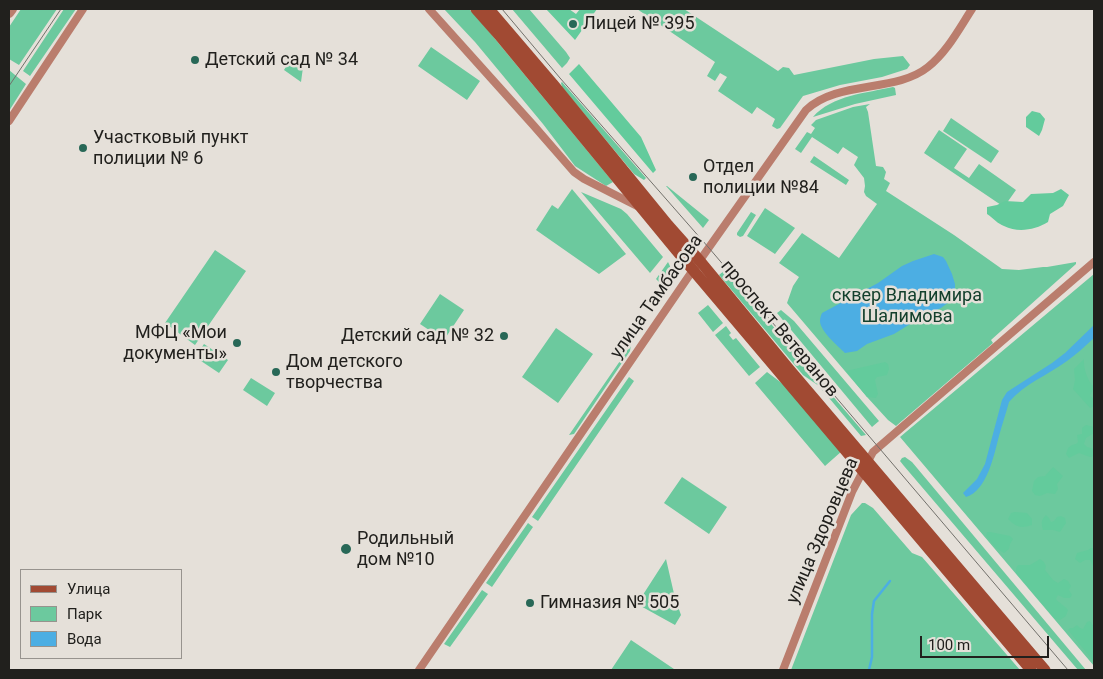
<!DOCTYPE html>
<meta charset="utf-8">
<style>
body{margin:0}
#map{position:relative;width:1103px;height:679px;overflow:hidden;background:#e5e0d9;font-family:Roboto,sans-serif}
canvas{display:block}
.frame{position:absolute;inset:0;border:10px solid #21201d;pointer-events:none}
.legend{position:absolute;left:20px;top:569px;width:162px;height:90px;box-sizing:border-box;background:#e5e0d9;border:1px solid #97938e;margin:0;padding:6px 9px;list-style:none;font-size:15px;color:#21201d}
.legend li{display:flex;align-items:center;gap:10px;height:25px}
.legend b{width:25px;border:1px solid #97938e}
.scale{position:absolute;left:920px;top:636px;width:129px;height:22px;box-sizing:border-box;border:2px solid #21201d;border-top:0;padding-left:6px;font-size:15px;line-height:18px;white-space:nowrap;color:#21201d;-webkit-text-stroke:4px #e5e0d9;paint-order:stroke}
</style>
<div id="map">
<canvas width="1103" height="679"></canvas>
<div class="frame"></div>
<ul class="legend">
<li><b style="height:6px;background:#a14a33"></b>Улица</li>
<li><b style="height:14px;background:#6cc99e"></b>Парк</li>
<li><b style="height:14px;background:#4caee3"></b>Вода</li>
</ul>
<div class="scale">100 m</div>
</div>
<script>
const ctx = document.querySelector('canvas').getContext('2d');
ctx.lineJoin = 'round';
function fillPath(path, color) { ctx.fillStyle = color; ctx.fill(path, 'evenodd'); }
function strokePath(path, color, width, dash) { ctx.strokeStyle = color; ctx.lineWidth = width; ctx.lineCap = dash ? 'butt' : 'round'; ctx.setLineDash(dash || []); ctx.stroke(path); }
function write(font, color, halo, rows, align = 'center') {
  ctx.font = font + ' Roboto,sans-serif'; ctx.lineWidth = 5; ctx.setLineDash([]); ctx.textBaseline = 'middle'; ctx.strokeStyle = halo; ctx.fillStyle = color; for (const [text, x, y, turn = 0] of rows) {
    ctx.save(); ctx.translate(x, y); ctx.rotate((+turn || 0) * Math.PI / 180); ctx.textAlign = isNaN(turn) ? turn : align; if (halo) ctx.strokeText(text, 0, 0); ctx.fillText(text, 0, 0); ctx.restore();
  }
}
const green = new Path2D(`
 M21 9H57L19 65 9 59V27Z
 M64 9H76L30 76 23 71Z
 M444 9H469L477 17 613 182 606 186 575 166 543 124 475 42Z
 M512 9H529L566 52 570 58 567 63 562 68Z
 M637 9H684L778 71 783 67 789 68 794 75 874 59 903 56 910 65 907 69 882 77 840 85 803 96 780 128 777 129 772 126 775 119 757 107 752 114 718 91 727 77 720 73 715 81 707 76 715 62Z
 M431 47 480 81 467 100 418 66Z
 M294 53 304 60 301 82 284 70Z
 M9 70 26 84 9 111Z
 M562 82 646 178 644 180 634 174 562 87 561 83Z
 M893 87 895 88 896 95 855 104 813 117C832 95 867 93 893 87Z
 M870 104 866 107 868 112 876 166 883 167 886 172 884 179 890 183 886 191 954 235 1002 269 1019 270 1043 267H1047L1076 262V264L991 340 993 343 896 426 888 420 867 397 787 303 793 286 799 277 779 263 802 233 839 258 877 204 866 196 864 192 865 186 864 178 854 165 858 157 843 147 838 154 812 137 801 153 795 149 807 132 811 134 815 128 811 125 816 120 853 107Z
 M951 118 999 151 991 163 943 131Z
 M939 130 967 149 954 168 969 178 979 164 1016 190 1004 207 924 153Z
 M814 156 849 180 846 185 810 162Z
 M666 186H667L709 220 703 228Z
 M572 189 626 254 599 274 536 230 552 205 558 209Z
 M581 192 621 209 627 214 663 257 650 273Z
 M765 208 795 228 775 254 747 236Z
 M751 212 756 215 743 236 740 237 737 235V233Z
 M215 250 246 271 195 345 165 323Z
 M668 262C674 273 670 277 664 287L656 279Z
 M725 270 866 435 861 436 819 386 803 375 719 275Z
 M1094 274V666L900 437Z
 M440 294 464 310 444 340 420 324Z
 M708 305 723 323 713 332 698 313Z
 M781 310 794 321 879 421 872 427 777 313Z
 M726 326 731 333 729 335 733 340 736 338 760 367 749 376 715 335Z
 M556 328 593 354 558 403 522 377Z
 M204 344 228 360 219 373 195 357Z
 M631 345 630 351 574 434 569 435Z
 M767 372 787 387 842 451 825 466 755 383Z
 M629 377 634 381 538 521 532 517Z
 M251 378 275 393 267 406 243 390Z
 M905 457 912 462 1086 670H1078L904 466 900 461 902 458Z
 M682 477 727 507 709 534 664 503Z
 M862 503H865L873 508 912 553 922 557 1020 670H791L851 515Z
 M528 523 533 527 492 587 486 583Z
 M666 559 675 598 681 615 675 625 637 604Z
 M482 590 488 594 450 647 444 644Z
 M631 640 674 669V670H611Z`);
const forest = new Path2D(`
 M546 9H569L576 14 580 9H597L575 40Z
 M579 64 641 137 656 170 653 173 569 74Z
 M1032 111 1040 113 1045 119 1042 130 1039 136 1026 127V117Z
 M1061 189 1069 195 1063 206 1050 214 1048 222C1035 230 1018 233 1004 226 998 224 993 218 987 214V207L997 205 1005 201 1023 202 1031 194 1053 193Z
 M1084 359C1083 368 1088 382 1094 387L1090 396 1094 399V406L1090 408 1073 389 1075 380 1074 369Z
 M885 362 888 364 889 369 887 375 877 377 875 380 878 394 876 398 867 397 846 371Z
 M1086 425 1094 427V433L1086 438 1084 444 1087 447 1094 449V456L1090 457 1079 453 1069 458 1066 454 1068 448 1072 445 1076 444 1078 442 1077 435 1082 434V428Z
 M1053 467 1063 476 1057 484 1058 489 1055 494 1047 493 1040 496 1035 495 1032 491 1034 481 1038 477 1045 476Z
 M1015 512 1027 513 1032 519V525C1021 529 1016 527 1008 519L1011 513Z
 M1046 515 1049 518 1051 522 1054 521 1057 517 1061 516 1065 518 1066 523 1060 532 1053 530H1043C1041 523 1041 520 1046 515Z
 M987 532H990L1010 536 1013 539 1010 544 1009 549 1004 553 996 548 986 536Z
 M1091 548H1094V568L1090 560H1085L1080 563 1075 559 1077 553 1088 550Z
 M1040 559 1044 562 1046 566 1045 570 1053 580 1058 583 1064 579 1068 581 1071 586 1069 590 1072 595 1070 598H1064L1058 595 1056 599C1060 604 1063 604 1068 610L1066 616 1060 620 1055 619 1016 573V568L1018 565H1030Z
 M1090 621 1094 627V662L1068 630 1070 628H1073L1077 625 1080 628 1083 629 1087 622Z`);
const water = new Path2D(`
 M934 254 943 257 946 261 952 274 955 284V290L949 302 941 308 923 316 894 334 867 344 857 351 845 353C838 346 820 331 820 321 820 318 821 315 822 313L878 283 902 266 913 261Z
 M1094 325V338C1085 346 1077 354 1067 361 1048 375 1024 384 1009 402 1006 413 1002 425 999 436 994 455 987 491 966 497L963 493 977 479 985 464 1002 400 1007 392 1052 363 1065 353Z`);
const stream = new Path2D(`
 M869 670 872 657V614L874 601 890 581`);
const minor = new Path2D(`
 M429 9 534 126 574 172 584 179 637 206
 M9 121 83 9
 M419 670 693 270 806 110C837 80 896 93 928 67 947 52 959 29 972 9
 M783 670 852 492 873 452 1094 262`);
const tertiary = new Path2D(`
 M9 13 12 9`);
const secondary = new Path2D(`
 M476 9 499 35 676 250 1031 670
 M489 9 553 84 668 225 700 261 789 369 1045 670`);
const tram = new Path2D(`
 M502 9 560 78 709 248 1068 670
 M9 86 61 9`);
const markers = [
 [573,24,5,"#286857"],
 [195,60,5,"#286857"],
 [83,148,5,"#286857"],
 [693,177,5,"#286857"],
 [504,336,5,"#286857"],
 [237,343,5,"#286857"],
 [276,372,5,"#286857"],
 [346,549,6,"#286857"],
 [530,603,5,"#286857"]
];
const poiNames = [
 ["Лицей № 395",583,24],
 ["Детский сад № 34",205,60],
 ["Участковый пункт",93,138],
 ["полиции № 6",93,159],
 ["Отдел",703,167],
 ["полиции №84",703,188],
 ["МФЦ «Мои",227,333,"right"],
 ["документы»",227,354,"right"],
 ["Детский сад № 32",494,336,"right"],
 ["Дом детского",286,362],
 ["творчества",286,383],
 ["Родильный",357,539],
 ["дом №10",357,560],
 ["Гимназия № 505",540,603]
];
const parkNames = [
 ["сквер Владимира",907,296],
 ["Шалимова",907,317]
];
const streetNames = [
 ["улица Тамбасова",657,297,-55],
 ["проспект Ветеранов",779,329,50],
 ["улица Здоровцева",823,531,-67]
];
fillPath(green, '#6cc99e');
fillPath(forest, '#63cb9c');
fillPath(water, '#4caee3');
strokePath(stream, '#4caee3', 2.5);
strokePath(minor, '#ba7d6d', 8);
strokePath(tertiary, '#ba7d6d', 10);
strokePath(secondary, '#a14a33', 11);
strokePath(tram, '#72706b', 1);
for (const [x, y, r, color] of markers) { const dot = new Path2D(); dot.arc(x, y, r, 0, 2 * Math.PI); ctx.fillStyle = color; ctx.fill(dot); strokePath(dot, '#e5e0d9', 2); }
write('18px', '#21201d', '#e5e0d9', poiNames, 'left');
write('18px', '#13402d', '#e5e0d9', parkNames);
write('18px', '#21201d', '#e5e0d9', streetNames);
</script>
